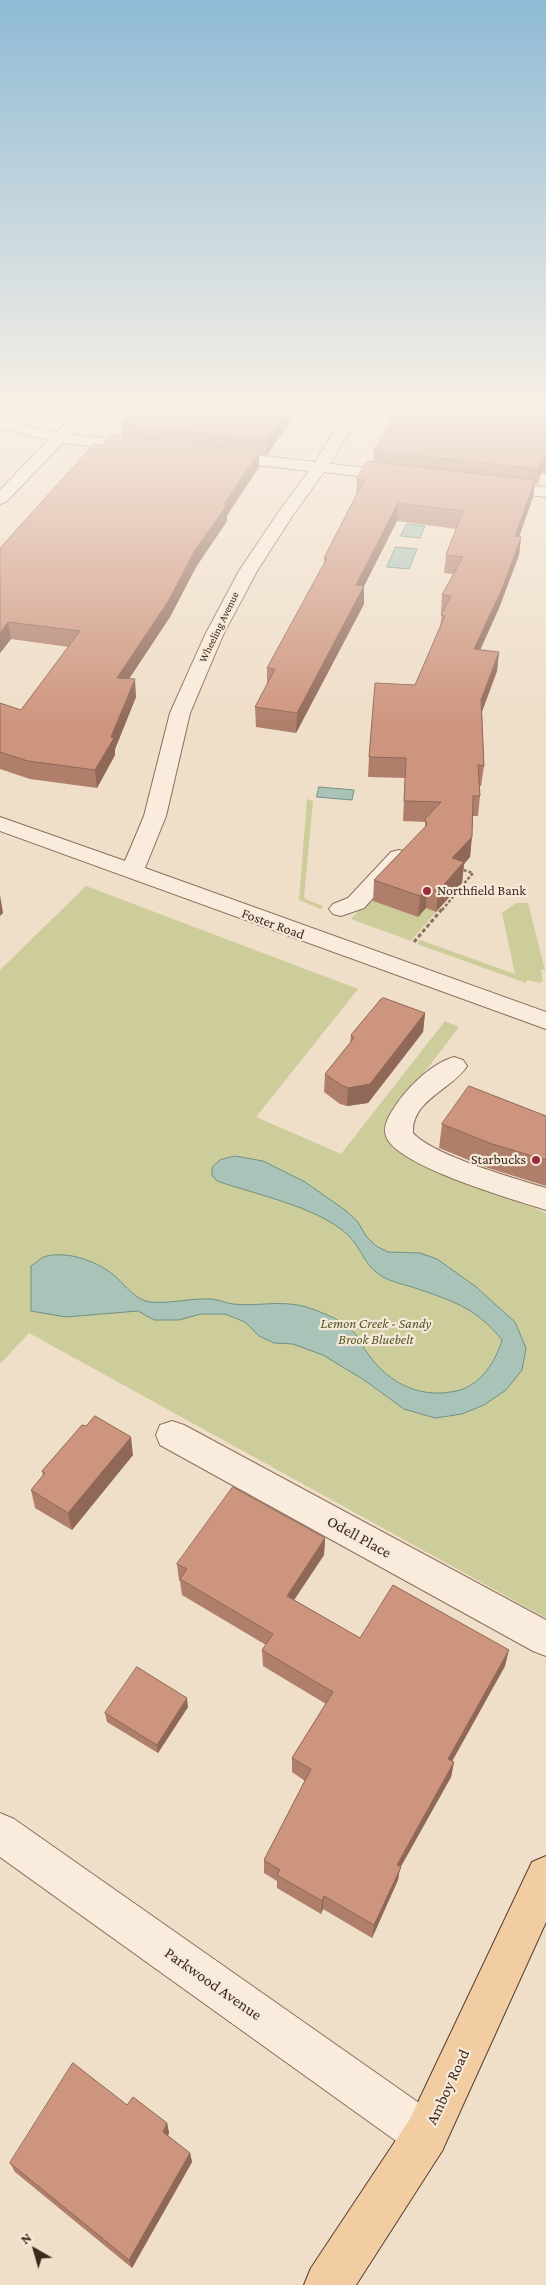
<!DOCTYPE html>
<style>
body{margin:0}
#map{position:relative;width:546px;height:2285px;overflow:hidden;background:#efdec8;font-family:"Crimson Pro",serif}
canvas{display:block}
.north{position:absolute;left:10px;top:2225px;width:50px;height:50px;-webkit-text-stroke:4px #f6e9d8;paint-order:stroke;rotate:322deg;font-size:14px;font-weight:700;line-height:20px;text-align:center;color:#3c2a20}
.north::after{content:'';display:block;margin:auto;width:18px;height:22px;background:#3c2a20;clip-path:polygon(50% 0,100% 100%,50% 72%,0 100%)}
</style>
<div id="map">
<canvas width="546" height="2285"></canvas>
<div class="north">N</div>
</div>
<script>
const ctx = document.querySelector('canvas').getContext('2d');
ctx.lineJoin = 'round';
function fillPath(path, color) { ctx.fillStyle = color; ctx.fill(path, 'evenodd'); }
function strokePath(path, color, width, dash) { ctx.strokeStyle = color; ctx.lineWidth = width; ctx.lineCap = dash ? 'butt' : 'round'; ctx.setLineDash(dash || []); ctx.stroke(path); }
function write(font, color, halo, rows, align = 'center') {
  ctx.font = font + ' "Crimson Pro",serif'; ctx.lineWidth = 4.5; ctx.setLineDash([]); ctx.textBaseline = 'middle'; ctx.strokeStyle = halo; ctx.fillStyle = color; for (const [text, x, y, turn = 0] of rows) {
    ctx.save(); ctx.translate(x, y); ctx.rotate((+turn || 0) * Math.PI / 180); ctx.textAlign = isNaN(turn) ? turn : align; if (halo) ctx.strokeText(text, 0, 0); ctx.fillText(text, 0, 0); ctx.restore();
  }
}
const green = new Path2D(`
 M307 799 313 801 304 897 307 900 323 906 321 909 299 900Z
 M86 886 358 989 256 1117 341 1154 445 1021 459 1027 398 1107 422 1161 546 1213V1618L29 1333 0 1364V970Z
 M369 899 418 917 426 908 436 912 411 941 351 919Z
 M516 903H528L545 970H541L543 981 540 983 527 980 526 983 417 944 420 940 515 974 502 913Z`);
const water = new Path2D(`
 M407 524 425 526 420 538 401 536Z
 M396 547 417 549 409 569 387 567Z
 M319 787 354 790 352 800 317 797Z
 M235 1156 263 1161 305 1182 345 1210 358 1222 366 1236 376 1246 388 1252 420 1253 437 1259 475 1286 515 1322 526 1348 522 1370 506 1390 484 1405 462 1414 435 1418 404 1409 364 1380 323 1355 293 1344 274 1343 259 1336 245 1322 225 1314H201L179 1320H154L138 1311 66 1317 31 1311V1266C36 1263 41 1257 47 1256 70 1251 100 1262 117 1278 126 1286 136 1300 150 1302 170 1304 191 1298 211 1299 218 1299 225 1303 233 1304 262 1307 285 1298 315 1310 330 1316 346 1322 356 1335 361 1341 363 1348 368 1354 390 1385 423 1400 460 1390 481 1384 496 1361 502 1340 476 1307 450 1300 412 1287 403 1284 392 1282 383 1277 363 1265 362 1248 347 1234 315 1206 257 1195 217 1181L212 1175V1167L220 1160Z`);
const pathFar1 = new Path2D(`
 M442 910 473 873 460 869`);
const path = new Path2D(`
 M414 942 443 908`);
const minor = new Path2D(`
 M81 407H96L71 435 142 442 147 444 150 447 147 450 142 452 63 443 6 502 0 504V490L48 440 0 428V419L56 433Z
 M350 407H364L330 464 398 471 404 473 406 476 404 479 398 481 324 472 293 515 257 571 223 635 190 713 166 816 145 868 546 1012V1029L0 831V817L125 861 144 816 170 713 205 635 239 571 280 510 309 471 222 461 217 459 214 456 217 453 222 451 315 462Z
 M498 482 546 487V497L492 490 490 487 492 484Z
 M399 850 407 852 410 857 364 908 341 916 333 914 329 909 333 904 348 898 391 852Z
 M454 1057 463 1060 467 1066C453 1089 411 1100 413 1133 434 1156 514 1178 546 1188V1210C516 1200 395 1166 386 1136 382 1124 392 1111 398 1102 411 1084 433 1063 454 1057Z
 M172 1421 184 1425 546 1620V1656L533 1651 160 1445 156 1435 160 1425Z
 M0 1813 14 1819 442 2119 448 2135 442 2151 426 2157 410 2151 0 1857Z`);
const major = new Path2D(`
 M546 1856V1922L442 2151 356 2285H304L311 2268 410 2119 532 1862Z`);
const wall = new Path2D(`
 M136 407H300L267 455 259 454V467L228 514 227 516V521L196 567 170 617 129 679 136 697 115 749V755L97 788 30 779 0 769V703L21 710 69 647 11 639 0 653V548L122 436 121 424Z
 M546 407V474L541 473 538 484H535L533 497 519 537H521L519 555 499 608 480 650 499 652 497 671 482 712 484 766 481 786H479L480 796 478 816H473L470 857 464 864 462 883 436 912 426 908 418 917 373 901 374 880 425 828V822L403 821 405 778 368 777 369 757 415 685 440 626 442 614H441L442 595 453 574 444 573 446 555 456 529 397 521 364 586V604L296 733 256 727 255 707 267 685V668L324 565V558L356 495 357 479 373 462 374 451Z
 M425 1013 423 1032 368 1103 347 1106 340 1104 324 1092 325 1074 350 1043 351 1035Z
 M546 1116V1186L488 1168 439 1148 442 1124Z
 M133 1455 72 1530 35 1508 31 1490 43 1476 42 1471Z
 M325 1538 324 1555 294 1600 360 1638 505 1666 452 1761 454 1762 451 1777 400 1868 398 1880 372 1938 323 1909 321 1914 277 1888V1881L264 1873V1860L305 1781 292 1772V1758L326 1704 263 1666 262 1650 266 1645 182 1595 180 1581 179 1580 177 1564Z
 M188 1707 158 1753 107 1722 105 1713Z
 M127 2105 167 2123 169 2133 168 2136 190 2153 192 2162 132 2268 15 2172 10 2163Z`);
const shadedWall = new Path2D(`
 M0 407H18L0 416Z
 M290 407H300L267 455V440Z
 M259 452V467L228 514 227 516V521L196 567 170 617 118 695 117 678 228 498Z
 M543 458 541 473 538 484 539 469Z
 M535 480 533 497 513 554 515 536Z
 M398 503 397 521 364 586V604L296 733 297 713 356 585Z
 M521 537 519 555 499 608 472 668 474 649Z
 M8 622 11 639 0 653V633Z
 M499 652 497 671 479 719 481 700Z
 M135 679 136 697 115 749V755L97 788 95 770 111 737Z
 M472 837 470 857 464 864 462 883 436 912 438 891 452 858Z
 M427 888 426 908 418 917 420 896Z
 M0 895 3 913 0 916Z
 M425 1013 423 1032 368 1103 347 1106 348 1088Z
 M131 1437 133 1455 72 1530 68 1513Z
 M325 1538 324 1555 286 1612 287 1596Z
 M509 1650 505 1666 445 1774 448 1759Z
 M187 1698 188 1707 158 1753 157 1745Z
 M454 1762 451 1777 400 1868 398 1880 372 1938 374 1925 397 1865Z
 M324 1896 323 1909 321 1914 322 1901Z
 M167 2123 169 2133 165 2142 163 2132Z
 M190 2153 192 2162 132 2268 129 2260Z`);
const building = new Path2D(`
 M136 407H290L267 440 121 424Z
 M399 407H546V458H543L539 469 374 451Z
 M111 435 259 452 228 498 224 505H227L195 550 169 600 117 678 135 679 111 737 114 738 95 770 28 761 0 752V703L21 710 80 631 8 622 0 633V548L94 444 102 445Z
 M367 461 535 480 515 536 521 537 502 589 474 649 499 652 481 700 484 766 478 765 480 796H473L472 837 452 858 464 862 438 891 427 888 420 896 374 880 427 825 425 819 441 802 404 801 406 758 369 757 375 683 415 685 445 616 441 615 451 596 442 595 463 557 446 555 463 511 398 503 356 585 364 586 297 713 255 707 275 669 267 668 327 558H324L364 480 357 479Z
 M384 998 425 1013 370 1084 348 1088 341 1085 325 1074 354 1038 351 1035 381 999Z
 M469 1086 546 1116V1160L492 1144 442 1124Z
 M95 1416 131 1437 68 1513 31 1490 45 1473 42 1471 82 1425 86 1426Z
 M233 1487 325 1538 287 1596 360 1638 393 1585 509 1650 448 1759 454 1762 397 1865 401 1867 374 1925 324 1896 322 1901 277 1875 280 1870 264 1860 311 1769 292 1758 333 1692 262 1650 273 1634 180 1579 187 1569 177 1564Z
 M137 1667 187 1698 157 1745 105 1713Z
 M73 2063 127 2105 133 2097 167 2123 163 2132 190 2153 129 2260 10 2163Z`);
const markers = [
 [427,891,5,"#9b2c3c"],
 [536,1160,5,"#9b2c3c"]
];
const farStreetnames = [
 ["Wheeling Avenue",219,627,-64]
];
const poiNames = [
 ["Northfield Bank",437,891],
 ["Starbucks",526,1160,"right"]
];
const streetNames = [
 ["Foster Road",273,924,20]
];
const parkNames = [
 ["Lemon Creek - Sandy",376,1324],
 ["Brook Bluebelt",376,1340]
];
const nearStreetnames = [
 ["Odell Place",359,1537,29],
 ["Parkwood Avenue",213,1984,35],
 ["Amboy Road",448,2087,-65]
];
fillPath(green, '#cdcc9b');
fillPath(water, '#a9c3b8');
strokePath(water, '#6f9284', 1);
strokePath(minor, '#8b6f5d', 2);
strokePath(major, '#593e31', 2);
strokePath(pathFar1, '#8b6f5d', 2.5, [3, 2]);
strokePath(path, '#8b6f5d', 3, [4, 2.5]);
fillPath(minor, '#f9ecdc');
fillPath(major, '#f1cda1');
fillPath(wall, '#b07f6c');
fillPath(shadedWall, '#906858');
fillPath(building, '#cd947e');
strokePath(building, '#906858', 1);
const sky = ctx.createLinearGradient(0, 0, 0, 727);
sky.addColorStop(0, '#8fbad5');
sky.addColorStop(0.56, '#f8f0e6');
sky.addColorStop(1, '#f8f0e600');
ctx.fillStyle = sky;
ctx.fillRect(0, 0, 546, 727);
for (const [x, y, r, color] of markers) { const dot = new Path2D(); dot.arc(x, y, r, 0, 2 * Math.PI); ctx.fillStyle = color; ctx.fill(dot); strokePath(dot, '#f6e9d8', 2); }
write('11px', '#3c2a20', '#f6e9d8', farStreetnames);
write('14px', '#3c2a20', '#f6e9d8', poiNames, 'left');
write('14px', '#3c2a20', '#f6e9d8', streetNames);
write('italic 14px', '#525827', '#f6e9d8', parkNames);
write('16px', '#3c2a20', '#f6e9d8', nearStreetnames);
</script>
